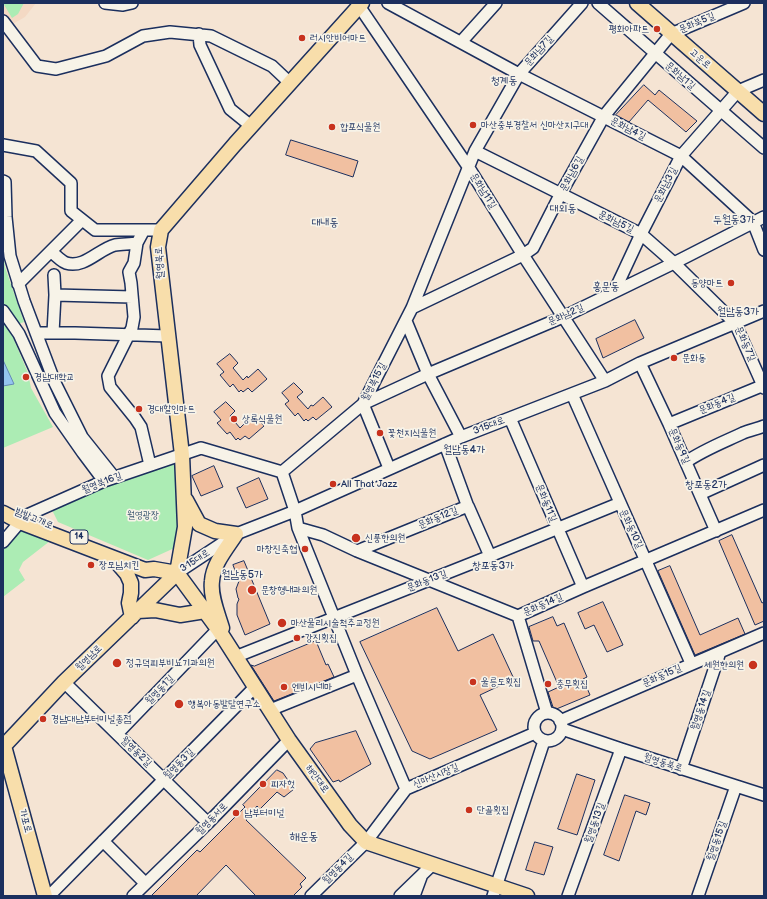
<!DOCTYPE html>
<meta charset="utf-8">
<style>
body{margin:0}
#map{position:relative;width:767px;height:899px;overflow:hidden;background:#f5e4d3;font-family:"Balsamiq Sans",sans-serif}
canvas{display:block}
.frame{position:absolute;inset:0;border:4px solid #1b2f5e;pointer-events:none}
</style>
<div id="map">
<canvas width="767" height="899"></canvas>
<div class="frame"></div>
</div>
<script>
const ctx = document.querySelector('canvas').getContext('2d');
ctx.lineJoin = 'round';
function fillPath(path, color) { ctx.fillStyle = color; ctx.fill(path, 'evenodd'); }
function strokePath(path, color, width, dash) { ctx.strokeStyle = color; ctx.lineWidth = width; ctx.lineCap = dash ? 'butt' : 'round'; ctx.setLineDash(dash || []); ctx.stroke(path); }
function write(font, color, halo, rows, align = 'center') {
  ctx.font = font + ' "Balsamiq Sans","Poor Story",sans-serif'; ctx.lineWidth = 3.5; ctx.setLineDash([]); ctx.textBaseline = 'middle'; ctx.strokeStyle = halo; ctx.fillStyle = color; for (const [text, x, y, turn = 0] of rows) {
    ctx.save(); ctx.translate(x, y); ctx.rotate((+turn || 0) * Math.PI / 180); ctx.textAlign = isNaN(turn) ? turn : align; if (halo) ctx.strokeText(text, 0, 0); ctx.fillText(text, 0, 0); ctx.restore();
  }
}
const built = new Path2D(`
 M3 3H36L25 17 11 25 3 13Z`);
const green = new Path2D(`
 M3 3H24L18 14 12 18Z
 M3 248 5 267 24 322 18 324 3 302Z
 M3 317 7 323 28 373 31 388 53 427 3 448Z
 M169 464 178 465 179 546 148 560 58 522 50 506Z
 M19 528 50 541 23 562 19 570 25 580 3 597V546Z`);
const water = new Path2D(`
 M3 360 14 384 3 386Z`);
const building = new Path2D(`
 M644 85 655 95 659 90 697 121 686 132 648 100 629 122 616 115Z
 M291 140 358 161 353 177 286 155Z
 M635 320 644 338 603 358 596 339Z
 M230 354 238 363 233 368 243 380 247 376 248 378 258 369 267 379 252 392 248 388 243 392 241 390 239 392 233 384 230 387 220 375 224 372 217 364Z
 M294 383 303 392 297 397 308 409 311 405 313 406 323 397 332 407 316 420 313 417 308 421 306 419 304 421 298 413 295 416 285 404 289 401 282 393Z
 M226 402 235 411 230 416 240 428 244 424 245 425 255 416 264 426 249 439 245 436 240 440 238 438 236 440 230 432 227 434 217 423 221 420 214 412Z
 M214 466 223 487 201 496 192 476Z
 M259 478 268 499 246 508 237 488Z
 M732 535 762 603 764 602V621L755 625 719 541Z
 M244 561 270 624 245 635 237 615V604L239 599 238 598 236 589 239 581 233 565Z
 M670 566 700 635 738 618 745 634 695 655 658 571Z
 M603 602 623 645 607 652 594 625 585 629 578 613Z
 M437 608 458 651 493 634 514 679 480 695 497 730 430 759 412 751 360 642Z
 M553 617 557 626 564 623 587 677 583 679 590 695 554 710 548 692 559 687 539 641H533L529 627Z
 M316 641 326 665 328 664 334 677 274 701 251 665 254 666Z
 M356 731 371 764 340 782 339 780 333 782 310 749 315 743Z
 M277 770 283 773 294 789 284 797 277 792 260 809 257 806 246 820 306 878 300 884 302 887 293 896H256L226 865 196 896H151L197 850 200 852 245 807 243 805Z
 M577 774 595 780 577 835 558 829Z
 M625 795 650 803 646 815 636 811 619 861 604 855Z
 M535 842 553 847 544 875 526 870Z`);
const minor = new Path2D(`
 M105 3 123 5 132 3
 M357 3 469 168 523 255 605 381
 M388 3 519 74 681 156 753 222 764 250
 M598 3 764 148
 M3 21 37 66 56 69 106 56 143 36 170 32 211 36 272 66 290 83
 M199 34 200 45 230 109 251 126
 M461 42 496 3
 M3 145 36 151 71 183V211L95 230H161
 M475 151 641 234 674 263 735 323 764 388
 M3 181 5 182 6 217 10 256 24 301 55 383 82 437 114 477
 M144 230 137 243 134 263 129 272 131 283 134 317 132 328 108 376 110 387 135 418 141 427 150 465
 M51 251C55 255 61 261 66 263 84 269 99 249 115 245 122 244 130 244 137 243
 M54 275 55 295
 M18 284 82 220
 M614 292 641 234 681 156 738 91 764 80
 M412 308 523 255 533 248 560 195 604 116 671 34 744 3
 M3 311 19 334 55 413 83 453 104 481
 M406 321 428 374 461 437
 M36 333H75L168 336
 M53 333 55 295 132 297
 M640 363 669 424 716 531
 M572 394 691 663
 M510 418 583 587
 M669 424 764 385
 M445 444 468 507
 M686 462C703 450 724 442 743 433 750 430 757 429 764 426
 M389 468 363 404 428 374 563 317 674 263 764 217
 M282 472 363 404 412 308 475 151 519 74 582 3
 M282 472 295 511 298 528 357 675 406 789
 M700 494 764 465
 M25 516 104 481 201 448 282 472
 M298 528 323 535 357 551 518 616 583 587 764 510
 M3 542 20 522
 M357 551 468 506 490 556
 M177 573 236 534 295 511 461 437 605 381 640 363 764 311
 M518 616 547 713
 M235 657 490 556 620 503
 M64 682 208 823
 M270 710 357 675
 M534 727a14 14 0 1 1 28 0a14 14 0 1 1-28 0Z
 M560 721 764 633
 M562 729 621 749 764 795
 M117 734 218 629
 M681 769 720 652
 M103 841 145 883
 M49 896 255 687
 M133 896 208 823 289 740
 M311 896 366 842 406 789 535 733
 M400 896 432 865
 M414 896 421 877
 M493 896 544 741
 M568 896 621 749
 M698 896 736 786`);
const major = new Path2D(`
 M637 3 764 114
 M186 500 199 524 215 531 236 534C227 548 213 564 212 581 210 596 218 614 222 628
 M3 513 20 522 145 570 154 569 177 573
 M115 560 127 574 131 583V593L129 603 132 617
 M177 573 185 527 182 455 158 247 161 230 235 144 362 3
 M177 573 218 629 289 740 350 825 366 842 527 896
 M138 611 155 610 180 615 205 611
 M4 746 45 896
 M3 747 64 682 177 573`);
const markers = [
 [657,29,4,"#c8321e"],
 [302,38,4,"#c8321e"],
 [473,125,4,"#c8321e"],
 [332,127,4,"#c8321e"],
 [731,283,4,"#c8321e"],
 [674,358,4,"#c8321e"],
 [26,377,4,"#c8321e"],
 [139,409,4,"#c8321e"],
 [234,419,4,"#c8321e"],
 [380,433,4,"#c8321e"],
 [333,484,4,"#c8321e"],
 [356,538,5,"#c8321e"],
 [305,549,4,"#c8321e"],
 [91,565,4,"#c8321e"],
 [252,590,5,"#c8321e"],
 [282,623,5,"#c8321e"],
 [297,638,4,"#c8321e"],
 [117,663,5,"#c8321e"],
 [753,665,5,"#c8321e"],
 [473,682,4,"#c8321e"],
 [548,684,4,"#c8321e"],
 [284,687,4,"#c8321e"],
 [179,704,5,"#c8321e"],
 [43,719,4,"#c8321e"],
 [263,784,4,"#c8321e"],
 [469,810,4,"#c8321e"],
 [236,813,4,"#c8321e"]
];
const shields = [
 [79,537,18]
];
const shieldNames = [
 ["14",79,537]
];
const streetNames = [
 ["문화북5길",697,23,-23],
 ["문화남7길",539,51,-48],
 ["고운로",700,59,41],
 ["문화남1길",680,76,41],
 ["문화남4길",628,129,27],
 ["문화남6길",572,174,-61],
 ["문화남3길",666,185,-63],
 ["문화남11길",483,191,58],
 ["문화남5길",616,222,26],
 ["월영북로",160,263,-94],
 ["문화남2길",566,315,-24],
 ["문화동7길",745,344,66],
 ["월영북15길",374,382,-62],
 ["문화동4길",717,404,-22],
 ["3·15대로",489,426,-21],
 ["문화동9길",679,446,66],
 ["월영북16길",102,483,-21],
 ["문화동11길",546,503,67],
 ["문화동12길",438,518,-22],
 ["밤밭고개로",34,519,23],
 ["문화동10길",631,529,65],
 ["3·15대로",195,561,-33],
 ["문화동13길",427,581,-21],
 ["문화동14길",543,605,-24],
 ["월영남로",89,658,-44],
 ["문화동15길",662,676,-24],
 ["월영동1길",160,690,-46],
 ["월영동14길",701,710,-72],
 ["월영동2길",136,752,44],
 ["월영동북로",663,763,18],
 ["월영동3길",179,764,-45],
 ["신마산시장길",436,776,-23],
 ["해안대로",317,779,54],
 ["월영동서로",212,819,-45],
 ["가포로",25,821,75],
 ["월영동13길",595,823,-70],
 ["월영동15길",717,841,-71],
 ["월영동4길",338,869,-45]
];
const poiNames = [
 ["평화아파트",649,29,"right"],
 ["러시안비어마트",310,38],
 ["마산중부경찰서 신마산지구대",481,125],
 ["합포식물원",340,127],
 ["동양마트",723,283,"right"],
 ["문화동",682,358],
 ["경남대학교",34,377],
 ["경대할인마트",147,409],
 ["상록식물원",242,419],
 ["꽃천지식물원",388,433],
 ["All That Jazz",341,484],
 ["신풍한의원",365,538],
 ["마창진축협",297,549,"right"],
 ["장모님치킨",99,565],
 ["문창형내과의원",261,590],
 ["마산물리시술척추교정원",291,623],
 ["강진횟집",305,638],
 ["정규덕피부비뇨기과의원",126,663],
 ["세원한의원",744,665,"right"],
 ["울릉도횟집",481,682],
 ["충무횟집",556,684],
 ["엔비시네마",292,687],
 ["행복아동발달연구소",188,704],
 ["경남대남부터미널종점",51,719],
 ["피자헛",271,784],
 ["단골횟집",477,810],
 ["남부터미널",244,813]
];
const parkNames = [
 ["월영광장",143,515]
];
const neighbourhoodNames = [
 ["청계동",504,81],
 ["대외동",563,209],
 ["두월동3가",734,220],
 ["대내동",325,223],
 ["홍문동",606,287],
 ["월남동3가",738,312],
 ["월남동4가",464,450],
 ["창포동2가",706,485],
 ["창포동3가",493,566],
 ["월남동5가",242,575]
];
const quarterNames = [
 ["해운동",304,837]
];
fillPath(built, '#f4d9c4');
fillPath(green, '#acecb4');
fillPath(water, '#95c5f0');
strokePath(water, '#6489b6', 1);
fillPath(building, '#f1c0a1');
strokePath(building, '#1b2f5e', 1);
strokePath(minor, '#1b2f5e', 14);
strokePath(major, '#1b2f5e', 17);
strokePath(minor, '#f7f3e8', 11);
strokePath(major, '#f8deab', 14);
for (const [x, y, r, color] of markers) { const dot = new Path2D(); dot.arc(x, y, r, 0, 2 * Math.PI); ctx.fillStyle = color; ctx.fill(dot); strokePath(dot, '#f7f3e8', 1.5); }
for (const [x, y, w] of shields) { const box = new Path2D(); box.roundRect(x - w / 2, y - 7, w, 14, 3); ctx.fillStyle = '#f7f3e8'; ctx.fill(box); strokePath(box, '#1b2f5e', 1); }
write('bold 9px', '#1b2f5e', null, shieldNames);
write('10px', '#1b2f5e', '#f7f3e8', streetNames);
write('10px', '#1b2f5e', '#f7f3e8', poiNames, 'left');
write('10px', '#38556f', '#f7f3e8', parkNames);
write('11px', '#1b2f5e', '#f7f3e8', neighbourhoodNames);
write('12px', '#1b2f5e', '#f7f3e8', quarterNames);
</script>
